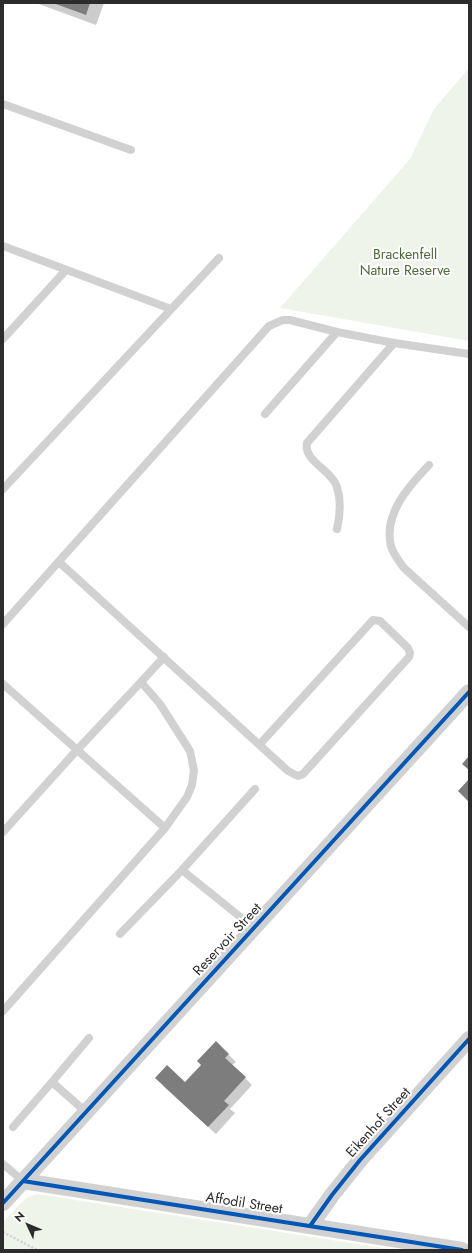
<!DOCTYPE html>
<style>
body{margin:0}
#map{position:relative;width:472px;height:1253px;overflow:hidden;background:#fff;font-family:Jost,sans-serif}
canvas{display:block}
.frame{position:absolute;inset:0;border:4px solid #2c2c2c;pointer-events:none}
.north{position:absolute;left:8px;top:1205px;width:40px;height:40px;-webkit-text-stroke:3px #fff;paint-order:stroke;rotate:314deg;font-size:11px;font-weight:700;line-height:16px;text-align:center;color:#2c2c2c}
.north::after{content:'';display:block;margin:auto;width:14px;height:18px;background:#2c2c2c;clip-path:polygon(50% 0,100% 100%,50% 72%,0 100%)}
</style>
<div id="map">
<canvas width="472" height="1253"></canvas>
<div class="frame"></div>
<div class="north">N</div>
</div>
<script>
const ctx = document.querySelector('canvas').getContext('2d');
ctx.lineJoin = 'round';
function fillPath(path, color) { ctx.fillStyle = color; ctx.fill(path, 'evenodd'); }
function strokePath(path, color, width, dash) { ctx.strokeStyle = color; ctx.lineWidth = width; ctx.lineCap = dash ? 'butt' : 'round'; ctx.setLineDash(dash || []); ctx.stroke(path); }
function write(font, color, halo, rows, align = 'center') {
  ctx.font = font + ' Jost,sans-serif'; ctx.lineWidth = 4; ctx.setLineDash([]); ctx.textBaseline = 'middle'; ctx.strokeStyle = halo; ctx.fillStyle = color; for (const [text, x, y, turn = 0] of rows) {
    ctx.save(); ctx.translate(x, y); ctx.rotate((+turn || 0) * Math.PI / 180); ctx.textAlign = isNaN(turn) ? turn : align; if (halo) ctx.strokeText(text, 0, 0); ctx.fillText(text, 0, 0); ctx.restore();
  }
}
const green = new Path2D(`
 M469 68V341L280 308 410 159 434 109Z
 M37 1194 396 1250H3V1222L26 1198Z`);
const shadow = new Path2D(`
 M36 3H104L96 25Z
 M228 1054 236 1062 232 1065 252 1085 230 1109 235 1113 216 1134 163 1086 185 1083Z`);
const building = new Path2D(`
 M53 3H90L86 15Z
 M469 756V770L462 764Z
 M469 779V802L458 791Z
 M216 1041 229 1054 225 1058 246 1077 224 1101 229 1105 208 1127 155 1078 167 1065 185 1082 201 1065 197 1061Z`);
const path = new Path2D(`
 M3 1232 37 1250`);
const lane = new Path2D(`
 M3 104 131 150
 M3 246 171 309
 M3 339 66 270
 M265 414 337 332
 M429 465C409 486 383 514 391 546 393 554 399 561 404 568L469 627
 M3 489 219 258
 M337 529C340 516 341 500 337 487 332 470 303 461 307 443L394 343
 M59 562 288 771 298 776 303 774 409 657 410 653 408 648 380 621 373 620 260 744
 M3 624 269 326 283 320H290L337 332 394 343 469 354
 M141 682 164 657
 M3 684 165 828
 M3 832 77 750 141 682 160 704 190 751 194 770 192 785 187 797 165 828 3 1011
 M182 870 254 928
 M120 934 182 870 255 789
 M52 1082 89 1038
 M13 1127 52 1082 86 1112
 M3 1164 23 1181`);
const street = new Path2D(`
 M23 1181 462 1250
 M3 1203 469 692
 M310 1226 332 1195 360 1160 469 1039`);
const cycleway = new Path2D(`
 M23 1181 462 1250
 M3 1203 469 692
 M310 1226 332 1195 360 1160 469 1039`);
const parkNames = [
 ["Brackenfell",405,256],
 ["Nature Reserve",405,272]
];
const streetNames = [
 ["Reservoir Street",228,940,-47],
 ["Eikenhof Street",379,1123,-48],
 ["Affodil Street",244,1204,9]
];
fillPath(green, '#eef4ea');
fillPath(shadow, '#0003');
fillPath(building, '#7d7d7d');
strokePath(path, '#d1d1d1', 2.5, [2, 2]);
strokePath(lane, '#d1d1d1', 8);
strokePath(street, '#d1d1d1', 16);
strokePath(cycleway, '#0057b8', 4);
write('14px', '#4d6a37', '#fff', parkNames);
write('14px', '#2c2c2c', '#fff', streetNames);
</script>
